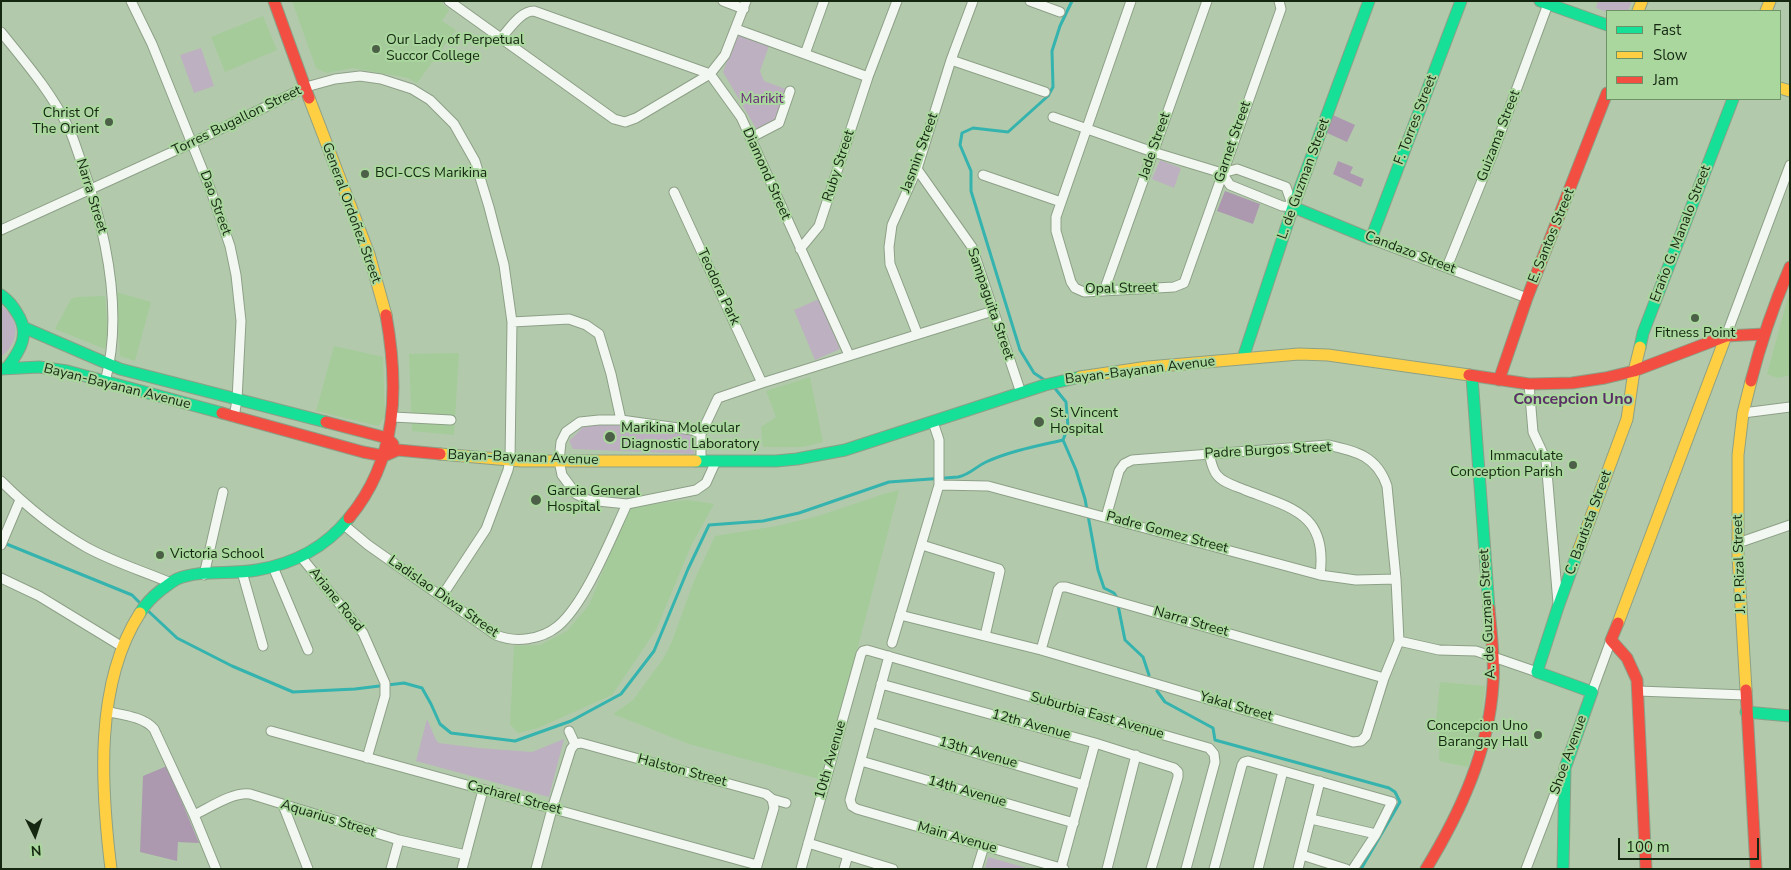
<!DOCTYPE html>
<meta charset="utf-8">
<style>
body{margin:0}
#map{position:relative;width:1791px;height:870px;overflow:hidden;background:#b2caab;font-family:"Nunito Sans",sans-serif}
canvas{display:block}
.frame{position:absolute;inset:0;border:2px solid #152711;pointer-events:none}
.legend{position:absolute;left:1606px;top:10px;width:175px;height:90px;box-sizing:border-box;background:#aad79e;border:1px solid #6e9166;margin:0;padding:6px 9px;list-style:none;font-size:15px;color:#152711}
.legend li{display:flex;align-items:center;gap:10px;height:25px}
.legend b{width:25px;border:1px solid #6e9166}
.north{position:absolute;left:10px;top:810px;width:50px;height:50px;-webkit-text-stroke:4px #aad79e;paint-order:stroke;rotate:176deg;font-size:14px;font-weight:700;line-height:20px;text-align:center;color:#152711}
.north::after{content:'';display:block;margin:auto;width:18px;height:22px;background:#152711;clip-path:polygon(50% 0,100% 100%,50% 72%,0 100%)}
.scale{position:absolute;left:1618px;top:838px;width:141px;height:22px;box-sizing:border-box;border:2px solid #152711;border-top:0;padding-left:6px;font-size:15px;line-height:18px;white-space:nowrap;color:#152711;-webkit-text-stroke:4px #aad79e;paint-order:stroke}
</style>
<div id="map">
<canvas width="1791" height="870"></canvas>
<div class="frame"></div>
<ul class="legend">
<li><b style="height:6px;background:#16e098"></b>Fast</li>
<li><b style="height:6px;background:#ffcf43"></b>Slow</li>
<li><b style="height:6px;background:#f24e42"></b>Jam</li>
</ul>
<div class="north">N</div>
<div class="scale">100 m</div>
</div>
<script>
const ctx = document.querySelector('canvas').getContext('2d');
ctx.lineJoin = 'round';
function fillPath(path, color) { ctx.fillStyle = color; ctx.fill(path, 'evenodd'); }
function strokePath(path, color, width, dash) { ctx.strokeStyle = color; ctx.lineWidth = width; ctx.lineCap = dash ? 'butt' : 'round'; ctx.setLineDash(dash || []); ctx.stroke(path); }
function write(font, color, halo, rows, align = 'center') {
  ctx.font = font + ' "Nunito Sans",sans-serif'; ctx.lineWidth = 4; ctx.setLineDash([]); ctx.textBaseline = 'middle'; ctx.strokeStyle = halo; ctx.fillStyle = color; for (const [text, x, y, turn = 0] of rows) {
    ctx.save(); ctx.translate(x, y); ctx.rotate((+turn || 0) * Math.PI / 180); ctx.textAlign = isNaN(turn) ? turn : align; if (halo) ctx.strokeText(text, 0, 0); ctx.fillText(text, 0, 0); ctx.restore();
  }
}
const built = new Path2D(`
 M292 1H443V5L449 10 442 21 456 30 417 83 408 78 353 68 326 73 316 68Z
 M263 16 277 50 225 72 211 37Z
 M116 292 151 302 135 361 120 356Z
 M105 296 108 334 105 349 55 329 71 299 77 297Z
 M1788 297 1790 298V375L1778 378 1767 374Z
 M334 346 383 357 385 417 378 426 316 411Z
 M459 353 454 435 412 431 409 354Z
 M810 377 823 442 803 447H763L761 427 776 417 766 391Z
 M899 490 823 780 689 744 613 714 633 700 665 656 672 641 694 581 715 536 777 526 818 516 884 494Z
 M688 500 714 504 691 546 656 630 612 695 538 728 518 733 510 724 514 646 540 645 567 631 583 612 589 605 629 507Z
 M1440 682 1485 686 1481 727 1468 767 1439 761 1440 731 1435 730Z`);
const green = new Path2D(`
 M1598 1H1632L1628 11 1607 12 1596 8Z
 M737 32 770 43 760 71 764 81 786 89 775 121 757 130 723 72Z
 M201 48 214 86 194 93 180 55Z
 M1160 160 1181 168 1174 188 1152 179Z
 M819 299 840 349 815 360 794 310Z
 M1 305C21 320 20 342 1 357Z
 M620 423 693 434 694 454 573 449 569 441 586 424Z
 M427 719 436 740 439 743 479 748 532 752 564 739 549 797 416 761Z
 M988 857 1030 869H985Z`);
const forest = new Path2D(`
 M1333 115 1355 125 1347 142 1325 132Z
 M1338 161 1353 167 1350 173 1364 179 1361 187 1333 174Z
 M1225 191 1260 204 1253 224 1217 211Z
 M167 766 199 843 178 842 177 861 140 852 143 776Z`);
const stream = new Path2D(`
 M1046 381 1034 373 1020 350 971 191V171L960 145 962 133 973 128 1008 132 1048 96 1053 87 1052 51 1060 26 1072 1
 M1063 440 1076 470 1085 499 1098 570 1104 588 1114 593 1116 596
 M4 543 132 595 141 604
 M1118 605 1125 640 1143 657 1149 675
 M145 608 177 638 232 666 293 692 355 689 404 683 422 688 431 704 440 724 451 733 515 741 571 721 621 694 654 651 688 569 709 525 763 521 799 513 889 482 958 477C971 474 975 467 986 462 1010 451 1037 446 1063 440L1068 427 1066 402 1053 386
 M1157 691 1165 702 1213 728 1215 740 1389 788 1395 792 1400 802 1361 869`);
const street = new Path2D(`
 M131 1 152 44 211 191 230 246 236 275 241 321 237 400 234 417
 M449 1 614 119 625 122 636 118 710 74 725 55 746 1
 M723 1 744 9
 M1030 1 1060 12
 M1131 1 1056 217V231L1071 282 1075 288 1084 292 1174 287 1184 283 1281 9 1279 1
 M736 29 868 77
 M1 32C26 63 52 93 69 129 74 139 77 151 81 161 105 228 124 312 105 382
 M500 39C509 30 520 11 534 11L710 74 741 117 849 355
 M805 54 824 1
 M951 60 1045 92
 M1053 117 1153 152 1222 173 1237 169 1286 187 1293 207 1282 206 1230 185 1222 173
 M750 138 779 123 790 91
 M917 169 972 247 1021 393
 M983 175 1061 202
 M674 192 762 383
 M1 230 192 143 306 87 335 79 360 76 381 79 412 89 430 100 454 124 475 161 489 207 504 265 512 322 510 460 508 470 486 529 442 596
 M1371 239 1527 298
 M800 249 819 226 868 77 897 1
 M1447 267 1493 153 1548 4
 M1104 291 1207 1
 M512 322 569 319 586 325 599 334 611 374 621 420
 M917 333 890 264 889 247 892 225 917 169 951 60 973 1
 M1726 336 1790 165
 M1529 384 1533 432 1546 460 1558 603
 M1743 413 1790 407
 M393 417 451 420
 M701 434 692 430 621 420H599L580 422 566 432 561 442 559 461 562 475 576 494 588 500 627 504 696 490 706 483 716 461
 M1209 453C1211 461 1212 469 1217 475 1223 483 1236 486 1245 490 1292 508 1328 514 1320 575
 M701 461V434L718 398 762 383 993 311
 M1 481C27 507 54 529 86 547 113 562 143 571 171 583
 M939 485 988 486 1320 575 1356 580 1396 579
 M344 525 368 545 496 635C515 643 541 640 558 626 586 602 611 538 627 504
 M1738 543 1790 525
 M1 545 20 500
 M922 545 999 569 1000 571 985 636
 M302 558 363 633 385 683V696L367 758
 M273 567 308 650
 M242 572 263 646
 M204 575 223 492
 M1 578 39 596 121 646
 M900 615 1041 650 1353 742 1361 741 1366 736 1384 678 1399 641 1396 579 1387 486C1377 456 1356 451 1328 445L1132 460 1124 464 1119 471 1106 517
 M1399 641 1439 650 1476 651 1537 672
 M892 643 939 485V440L933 422
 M1041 650 1058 590 1061 587H1066L1384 678
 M889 656 850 800 852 806 857 809 1064 869
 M881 684 1095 743 1174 768 1178 772V777L1151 869
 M1638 691 1745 695
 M1592 692 1611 640
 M109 712C123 715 144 717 154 729L194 815 216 869
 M871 722 1084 785
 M271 731 757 865
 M575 744 581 743 766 794 772 799 786 803
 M861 761 1074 823
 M283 805 308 869
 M194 815C211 807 232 792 250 794L399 840 466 855
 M1311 819 1376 834
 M808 843 893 869
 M1302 855 1346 869
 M1061 868 1095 743
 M391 869 399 840
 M462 869 483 790
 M536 869 552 809 571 749 575 744 569 731
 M756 869 774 808 772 799
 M801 869 861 654 863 651 867 650 1209 748 1214 754 1215 762 1186 869
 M844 869 848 855
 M977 869 984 846
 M1107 869 1136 755
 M1214 869 1242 765 1244 762 1248 761 1392 802 1376 834 1353 869
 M1258 869 1283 771
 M1298 869 1320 781
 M1526 869 1562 775`);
const fast = new Path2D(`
 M1540 1 1607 25
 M1293 207 1371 239 1461 1
 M1 295C8 300 13 306 17 313 31 334 20 351 7 368
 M25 328 120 369 326 422
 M1640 347 1643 333 1733 99
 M1243 358 1293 207 1369 1
 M1 369 39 367 67 371 222 413
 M1472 377 1489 608
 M696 461H776L797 459 845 450 1045 385 1080 377
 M140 613C146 603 152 597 161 590 166 587 171 582 177 579 201 569 231 575 257 570 293 564 326 547 349 518
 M1746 712 1790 716
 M1563 869 1565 768 1592 692 1537 672 1558 607 1579 549`);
const slow = new Path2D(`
 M1638 11 1642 1
 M1766 11 1770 1
 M1780 88 1790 91
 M309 98 369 254 386 315
 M1080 377 1148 367 1299 354 1328 355 1469 375
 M440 454 521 461H696
 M1579 549 1627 419 1634 371 1640 347
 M1618 623 1726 336
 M1746 690 1738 556V455L1743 413 1751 381
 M111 869C101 788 94 684 140 613`);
const jam = new Path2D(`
 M274 1 309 98
 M1469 375 1529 384 1572 383 1605 378 1634 371 1726 336 1764 334
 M1499 380 1527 298 1607 93
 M1751 381C1761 342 1774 304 1790 267
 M222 413 363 452 384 456 398 450 440 454
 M326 422 387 438 393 444
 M349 518C398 459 399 387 386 315
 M1618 623 1611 640 1627 658 1637 680 1646 869
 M1746 690 1756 869
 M1426 869C1460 813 1489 751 1493 684 1495 659 1491 633 1489 608`);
const markers = [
 [376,49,5,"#4c6047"],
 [109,122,5,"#4c6047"],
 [365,174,5,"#4c6047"],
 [1695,318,5,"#4c6047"],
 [1039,422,6,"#4c6047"],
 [610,437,6,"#4c6047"],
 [1573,465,5,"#4c6047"],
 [536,500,6,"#4c6047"],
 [160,555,5,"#4c6047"],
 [1538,735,5,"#4c6047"]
];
const poiNames = [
 ["Our Lady of Perpetual",386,41],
 ["Succor College",386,57],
 ["Christ Of",99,114,"right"],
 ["The Orient",99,130,"right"],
 ["BCI-CCS Marikina",375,174],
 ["Fitness Point",1695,334,"center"],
 ["St. Vincent",1050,414],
 ["Hospital",1050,430],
 ["Marikina Molecular",621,429],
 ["Diagnostic Laboratory",621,445],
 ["Immaculate",1563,457,"right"],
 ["Conception Parish",1563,473,"right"],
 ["Garcia General",547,492],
 ["Hospital",547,508],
 ["Victoria School",170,555],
 ["Concepcion Uno",1528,727,"right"],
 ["Barangay Hall",1528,743,"right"]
];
const parkNames = [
 ["Marikit",762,100]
];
const streetNames = [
 ["F. Torres Street",1416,120,-69],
 ["Torres Bugallon Street",237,121,-26],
 ["Guizama Street",1499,136,-69],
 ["Garnet Street",1233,142,-71],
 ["Jade Street",1155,146,-71],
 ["Jasmin Street",920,153,-70],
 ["Ruby Street",839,166,-72],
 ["Diamond Street",766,174,66],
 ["L. de Guzman Street",1304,179,-70],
 ["Narra Street",91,196,73],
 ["Dao Street",215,203,70],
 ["General Ordoñez Street",351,213,70],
 ["Eraño G. Manalo Street",1681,234,-69],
 ["E. Santos Street",1552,236,-68],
 ["Candazo Street",1410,253,21],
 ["Teodora Park",718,287,65],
 ["Opal Street",1121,289,-1],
 ["Sampaguita Street",990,304,71],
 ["Bayan-Bayanan Avenue",1140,371,-7],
 ["Bayan-Bayanan Avenue",117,387,14],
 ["Padre Burgos Street",1268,451,-3],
 ["Bayan-Bayanan Avenue",523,458,2],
 ["C. Bautista Street",1589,523,-70],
 ["Padre Gomez Street",1167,533,15],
 ["J. P. Rizal Street",1740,564,-92],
 ["Ladislao Diwa Street",443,597,35],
 ["Ariane Road",336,600,51],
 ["A. de Guzman Street",1488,614,-93],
 ["Narra Street",1191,622,16],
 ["Yakal Street",1236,707,16],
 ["Suburbia East Avenue",1097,716,16],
 ["12th Avenue",1031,725,15],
 ["13th Avenue",978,753,16],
 ["Shoe Avenue",1569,755,-70],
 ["10th Avenue",831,760,-74],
 ["Halston Street",682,771,15],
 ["14th Avenue",967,792,16],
 ["Cacharel Street",514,798,15],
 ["Aquarius Street",328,819,17],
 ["Main Avenue",957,838,16]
];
const quarterNames = [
 ["Concepcion Uno",1573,400]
];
fillPath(built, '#a5cb9b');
fillPath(green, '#bdb0c0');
fillPath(forest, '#ac99b0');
strokePath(stream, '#35b3ae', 3);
strokePath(street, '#8da087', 11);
strokePath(fast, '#8da087', 13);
strokePath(slow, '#8da087', 13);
strokePath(jam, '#8da087', 13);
strokePath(street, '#f3f7f2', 9);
strokePath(fast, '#16e098', 11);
strokePath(slow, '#ffcf43', 11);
strokePath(jam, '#f24e42', 11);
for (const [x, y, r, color] of markers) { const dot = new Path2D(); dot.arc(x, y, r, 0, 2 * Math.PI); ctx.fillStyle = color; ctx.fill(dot); strokePath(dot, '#aad79e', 2); }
write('14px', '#152711', '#aad79e', poiNames, 'left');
write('14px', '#6b297b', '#aad79e', parkNames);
write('14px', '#152711', '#aad79e', streetNames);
write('bold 16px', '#5b3066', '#aad79e', quarterNames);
</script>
